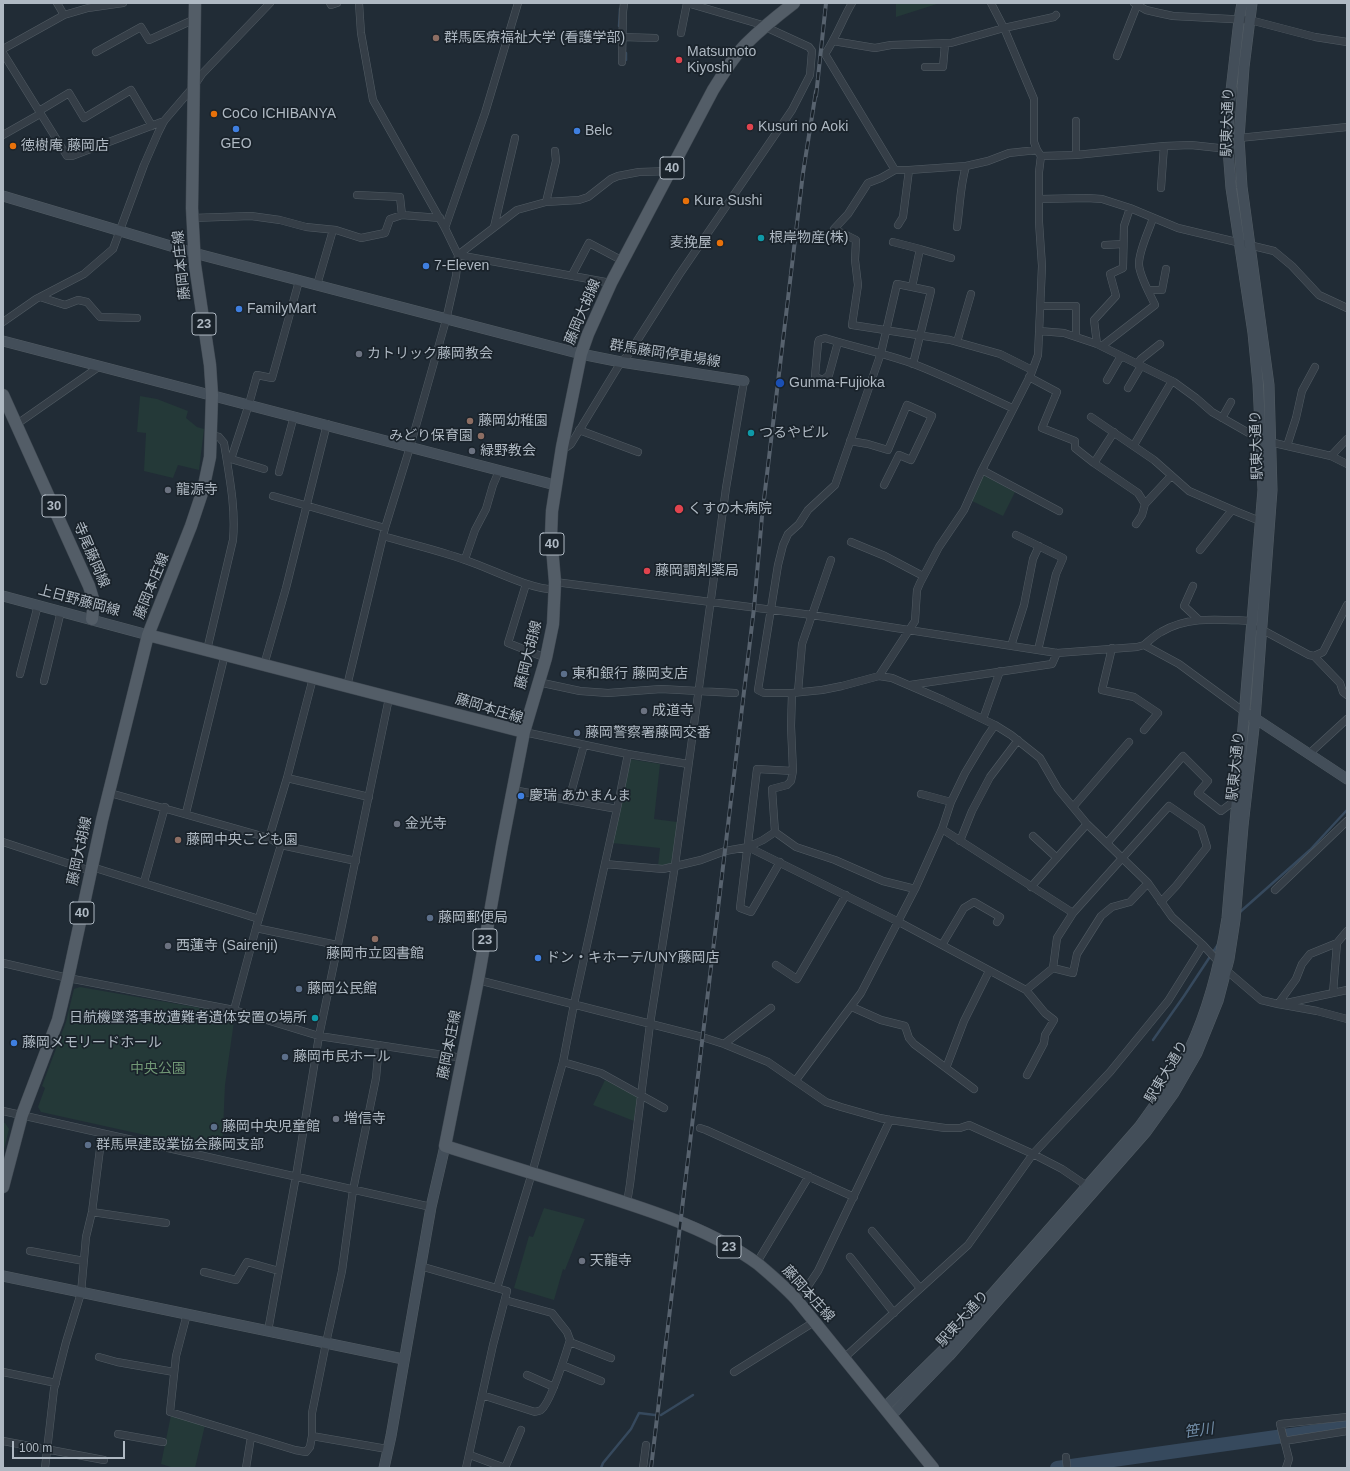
<!DOCTYPE html>
<meta charset="utf-8">
<style>
body{margin:0}
#map{position:relative;width:1350px;height:1471px;overflow:hidden;background:#212c36;font-family:Helvetica,sans-serif}
canvas{display:block}
.frame{position:absolute;inset:0;border:4px solid #afb9c3;pointer-events:none}
.scale{position:absolute;left:12px;top:1441px;width:113px;height:18px;box-sizing:border-box;border:2px solid #afb9c3;border-top:0;padding-left:5px;font-size:12px;line-height:14px;white-space:nowrap;color:#afb9c3;-webkit-text-stroke:3px #1a232b;paint-order:stroke}
</style>
<div id="map">
<canvas width="1350" height="1471"></canvas>
<div class="frame"></div>
<div class="scale">100 m</div>
</div>
<script>
const ctx = document.querySelector('canvas').getContext('2d');
ctx.lineJoin = 'round';
function fillPath(path, color) { ctx.fillStyle = color; ctx.fill(path, 'evenodd'); }
function strokePath(path, color, width, dash) { ctx.strokeStyle = color; ctx.lineWidth = width; ctx.lineCap = dash ? 'butt' : 'round'; ctx.setLineDash(dash || []); ctx.stroke(path); }
function write(font, color, halo, rows, align = 'center') {
  ctx.font = font + ' Helvetica,"Noto Sans JP",sans-serif'; ctx.lineWidth = 3.5; ctx.setLineDash([]); ctx.textBaseline = 'middle'; ctx.strokeStyle = halo; ctx.fillStyle = color; for (const [text, x, y, turn = 0] of rows) {
    ctx.save(); ctx.translate(x, y); ctx.rotate((+turn || 0) * Math.PI / 180); ctx.textAlign = isNaN(turn) ? turn : align; if (halo) ctx.strokeText(text, 0, 0); ctx.fillText(text, 0, 0); ctx.restore();
  }
}
const green = new Path2D(`
 M896 3H940L896 17Z
 M140 396 157 399 188 411 186 418 197 427 204 429 199 470 178 465 173 478 144 471 146 433 137 432Z
 M985 476 1015 492 1003 516 972 501 982 477Z
 M629 759 660 764 654 819 677 822 672 863 658 866 660 848 612 843Z
 M80 987 235 1014 225 1085 222 1152 41 1112 38 1107 45 1088 42 1086 66 1022 74 989Z
 M605 1080 637 1097 634 1121 593 1105Z
 M3 1123H5L9 1129 3 1153Z
 M544 1208 585 1219 565 1270 563 1269 554 1300 514 1288 529 1236 533 1237Z
 M171 1415 205 1425 195 1468H174L161 1464Z`);
const stream = new Path2D(`
 M619 26 620 9
 M626 53V60
 M1240 912 1310 850 1347 810
 M1153 1040 1184 996 1219 943
 M661 1415 693 1395
 M601 1468 603 1463 631 1429 639 1413 655 1415`);
const river = new Path2D(`
 M1057 1468 1347 1427`);
const street = new Path2D(`
 M57 3 64 15
 M330 3 331 5 337 3
 M852 3C842 20 836 38 825 54L895 170H909L966 166 988 161 1009 153 1037 150
 M1134 3 1146 10 1159 13 1173 16 1250 20 1315 37 1347 42
 M622 37 655 38
 M833 41 875 48 891 45 951 43 1004 28 1054 17 1056 15
 M3 49 64 15 88 8 123 3
 M96 52 141 27 149 40 195 19
 M3 53 67 156H72L164 121
 M1117 56 1138 3
 M622 62 623 12 624 3
 M925 67H943L945 44
 M39 111 69 93 84 118 131 90 152 126
 M3 135 40 114
 M1239 138 1347 127
 M1076 155V121
 M1041 156 1076 155 1164 146 1191 145 1228 149
 M895 170 881 178 868 183 848 214 834 229 856 240 855 260 858 285 852 325 950 340 1000 354 1032 370
 M1161 188 1164 146
 M357 195 400 197 402 215
 M1040 199 1087 198 1102 199 1130 208 1178 228 1274 251 1292 266 1319 295 1347 308
 M546 202 556 161 555 151
 M192 218 251 216 280 220 306 227 336 230 361 238 385 233 390 219 402 215 440 218
 M898 225 903 217 909 170
 M494 227 515 138
 M957 227C960 207 960 186 966 166
 M445 228 485 113 518 3
 M893 242 920 249 912 287 897 284 881 353 835 485 808 510 799 524 788 534 783 545 778 565 758 690 764 693H792L822 690 842 686 879 676 892 678 943 700 995 725 1011 735 1040 758 1058 789 1087 824 1148 883 1172 917 1203 945 1226 970 1261 1000 1278 1004 1317 1011 1347 1019
 M1105 245 1123 244
 M920 249 951 258
 M458 255 517 210 546 202 579 200 588 197 611 179 618 176 639 172 671 171
 M458 255 611 283
 M572 275 589 243 623 261
 M317 285 333 230
 M912 287 931 291 913 364
 M1149 290H1162L1166 269
 M40 297 65 305 78 300 87 302 100 317 137 318
 M1041 306H1076V336
 M3 322 36 299 84 274 113 249 144 165 158 133 164 121 194 86 202 74 270 3
 M1039 331 1064 333 1097 344 1174 382 1196 398 1212 412 1261 440 1331 456 1347 464
 M838 342 829 375 823 380 818 378 815 376 818 343 819 340 825 338C854 347 883 353 911 363 946 376 979 393 1012 408
 M957 342 971 294
 M1097 344 1094 320 1116 296 1110 274 1123 268 1124 226 1130 208
 M1102 346 1155 305C1150 294 1139 275 1139 264 1139 250 1149 231 1153 218
 M1137 364 1141 359 1160 344
 M1029 377 1057 392 1042 428 1075 441V448L1094 463 1138 493 1145 504 1142 515 1136 524
 M1107 380 1121 356
 M1128 388 1141 366
 M1091 417 1154 460 1189 491 1235 511 1260 521
 M1222 418 1231 402
 M17 424 100 366
 M579 430 638 452
 M850 441 868 444 888 450 907 405 932 416 911 460 899 455 884 485
 M1134 445 1172 381
 M1287 446 1296 418 1302 391 1315 367
 M562 447H567L571 444 621 362 628 355 679 275 792 110 810 75 812 51 809 47 759 24 687 3 681 33
 M1331 456 1347 439
 M231 459 264 469
 M227 460 231 459 249 404 257 375 272 378 299 281
 M1094 463 1114 432
 M982 470 1059 511
 M279 472 294 416
 M273 496 385 528
 M1145 504 1171 476
 M1016 535 1063 558 1056 574 1038 650
 M383 536C410 544 438 550 465 560 495 570 523 587 555 590
 M851 542 885 556 923 576
 M1200 550 1232 510
 M465 559 475 530 486 509 493 485 499 471
 M555 582 812 615 1057 653 1137 647 1144 645 1179 664 1243 711
 M526 584 508 643 546 658
 M1193 586 1184 606 1199 620
 M1259 628 1309 655 1314 656 1323 652 1347 605
 M1144 645C1149 641 1155 635 1161 632 1189 615 1222 620 1252 621
 M1011 646 1024 605 1033 559 1039 546
 M1112 648 1102 690 1134 697 1158 713 1144 730
 M207 650 233 540C236 508 229 475 224 443L219 437 211 435
 M1314 656 1340 683 1343 692 1347 695
 M264 665 286 588 327 424
 M20 674 38 605
 M879 676 915 621 917 590 920 583 939 547 964 510 982 470 1031 374 1038 355 1042 266 1039 222V172L1041 156 1037 150 1034 142V99L1004 28 991 3
 M44 681 61 611
 M538 682 580 691 608 693 661 689 735 693
 M910 685 1052 664 1057 653
 M347 686 385 528 410 447 446 320 456 276 458 255 445 228 373 100 361 33 359 3
 M798 692 802 644 831 560
 M792 693 791 726 793 771 791 781 787 785 772 789 775 832 796 847 835 860 883 881 915 889
 M983 719 1000 671
 M524 732 628 754 688 764
 M1310 753 1347 719
 M287 778 369 797
 M513 790 617 809
 M110 793 269 838 281 845 256 928 337 945
 M921 794 951 802
 M569 800 584 745
 M1073 807 1129 742
 M186 813 225 654
 M942 829 1073 913
 M1033 836 1057 858
 M269 838 287 778 313 678
 M960 841 972 811 990 777 1018 740
 M3 842 91 871
 M1107 843 1183 756 1208 781 1198 793 1221 811 1237 799
 M281 845 356 861
 M748 847 763 840 775 832
 M780 862 751 912 740 908 757 769 793 771
 M605 864 663 869 701 860 725 851 748 847 899 922 1026 990 1053 968 1057 938 1073 913 1169 806 1201 828 1207 847 1176 886 1161 902
 M92 867 259 919
 M144 882 165 807
 M1031 887 1087 824
 M1275 890 1347 821
 M942 945 964 908 974 902 1000 917 997 922
 M3 963 68 978 234 1010 319 1036 463 1058
 M776 965 797 979 846 895
 M1053 968 1073 973 1077 954 1101 916 1112 907 1130 902 1148 883
 M478 980 702 1037 724 1044 768 1062 826 1102 841 1107 880 1118 890 1120 945 1128H960L969 1125 1033 1154 1062 1169 1087 1186
 M1026 990 1045 1013 1054 1020 1045 1035 1044 1043 1027 1075
 M1333 993 1337 943
 M1278 1004 1296 979 1302 964 1310 954 1337 943 1347 931
 M1282 1004 1347 990
 M852 1007 881 1020 905 1026 909 1038 914 1044 974 1089
 M234 1010 256 928
 M724 1044 771 1008
 M563 1062 601 1073 664 1108
 M946 1068 964 1021 989 971
 M796 1080 861 993 915 889 942 829 951 802 965 773 986 738 995 725
 M3 1111 431 1207
 M700 1128 706 1130 854 1197
 M627 1203 630 1184 650 1024 675 865 726 488 744 381
 M92 1212 166 1223
 M872 1231 920 1288
 M30 1251 84 1261
 M850 1257 894 1313
 M756 1264 809 1176
 M420 1266 507 1291 493 1345 466 1468
 M204 1272 236 1280 247 1262 279 1271
 M497 1288 532 1173 563 1062 574 1004 617 809 628 754
 M796 1299 808 1286 818 1271 890 1120
 M187 1314 176 1356 170 1412 295 1450 306 1452 310 1447 312 1436V1413L326 1343 342 1271 353 1190 376 1078 379 1045
 M268 1331 296 1176 319 1036 389 698
 M570 1342 611 1358
 M99 1357 117 1362 174 1372
 M844 1358 968 1245 1033 1154 1110 1072 1168 1001 1203 945
 M562 1365 601 1381
 M3 1372 56 1383
 M734 1372 814 1322
 M527 1375 554 1387
 M482 1395 535 1412C537 1411 540 1411 541 1410 551 1402 566 1353 570 1340L567 1332 552 1313 505 1300
 M118 1434 163 1442
 M312 1436 387 1449
 M3 1441 104 1460
 M1284 1441 1347 1431
 M470 1455 505 1468
 M1066 1457 1067 1468
 M45 1468 54 1389 66 1342 81 1293 86 1237 92 1212 102 1133
 M246 1468 251 1437
 M505 1468 521 1430
 M643 1468 646 1445
 M1286 1468 1289 1459 1280 1424 1347 1417`);
const secondary = new Path2D(`
 M3 196 194 253 581 354 621 362 744 381
 M3 341 555 485
 M3 596 148 635
 M1250 715 1347 779
 M3 1276 403 1359
 M884 1408 943 1350 1139 1127C1157 1102 1175 1077 1189 1050 1209 1008 1220 963 1227 918L1263 490 1258 384 1253 333 1231 188 1228 149 1229 108 1239 20 1242 3
 M891 1416 949 1356 1146 1132 1174 1093 1197 1053 1218 1001 1229 959 1235 920 1243 826 1255 719 1272 490 1269 385 1242 187 1239 138 1244 67 1252 3
 M384 1468 391 1436 431 1207 445 1146`);
const primary = new Path2D(`
 M794 3C777 16 761 29 746 44 733 57 723 74 713 90L611 283 588 334 581 354 562 447 552 511 551 536 555 582 553 624 546 658 524 732 502 845 478 980 445 1146C492 1161 539 1175 586 1190 644 1209 708 1227 758 1264 771 1275 784 1286 796 1299L933 1468
 M3 395 89 586 94 602 92 619
 M148 635 524 732
 M3 1187 22 1115 58 1020 68 978 102 820 148 635 191 526 203 490 210 457 212 395 210 365 195 265 192 208 195 3`);
const rail = new Path2D(`
 M816 96 826 3
 M651 1468 754 608 762 516 803 173 816 91`);
const markers = [
 [436,38,4,"#8d6e63"],
 [679,60,4,"#e0444e"],
 [214,114,4,"#e8710a"],
 [750,127,4,"#e0444e"],
 [236,129,4,"#3f7fe0"],
 [577,131,4,"#3f7fe0"],
 [13,146,4,"#e8710a"],
 [686,201,4,"#e8710a"],
 [761,238,4,"#0f9aa8"],
 [720,243,4,"#e8710a"],
 [426,266,4,"#3f7fe0"],
 [239,309,4,"#3f7fe0"],
 [359,354,4,"#6b7280"],
 [780,383,5,"#1a4fb4"],
 [470,421,4,"#8d6e63"],
 [751,433,4,"#0f9aa8"],
 [481,436,4,"#8d6e63"],
 [472,451,4,"#6b7280"],
 [168,490,4,"#6b7280"],
 [679,509,5,"#e0444e"],
 [647,571,4,"#e0444e"],
 [564,674,4,"#5c6f8a"],
 [644,711,4,"#6b7280"],
 [577,733,4,"#5c6f8a"],
 [521,796,4,"#3f7fe0"],
 [397,824,4,"#6b7280"],
 [178,840,4,"#8d6e63"],
 [430,918,4,"#5c6f8a"],
 [375,939,4,"#8d6e63"],
 [168,946,4,"#6b7280"],
 [538,958,4,"#3f7fe0"],
 [299,989,4,"#5c6f8a"],
 [315,1018,4,"#0f9aa8"],
 [14,1043,4,"#3f7fe0"],
 [285,1057,4,"#5c6f8a"],
 [336,1119,4,"#6b7280"],
 [214,1127,4,"#5c6f8a"],
 [88,1145,4,"#5c6f8a"],
 [582,1261,4,"#6b7280"]
];
const shields = [
 [672,168,24],
 [204,324,24],
 [54,506,24],
 [552,544,24],
 [82,913,24],
 [485,940,24],
 [729,1247,24]
];
const shieldNames = [
 ["40",672,168],
 ["23",204,324],
 ["30",54,506],
 ["40",552,544],
 ["40",82,913],
 ["23",485,940],
 ["23",729,1247]
];
const poiNames = [
 ["群馬医療福祉大学 (看護学部)",444,38],
 ["Matsumoto",687,52],
 ["Kiyoshi",687,68],
 ["CoCo ICHIBANYA",222,114],
 ["Kusuri no Aoki",758,127],
 ["Belc",585,131],
 ["GEO",236,144,"center"],
 ["徳樹庵 藤岡店",21,146],
 ["Kura Sushi",694,201],
 ["根岸物産(株)",769,238],
 ["麦挽屋",712,243,"right"],
 ["7-Eleven",434,266],
 ["FamilyMart",247,309],
 ["カトリック藤岡教会",367,354],
 ["Gunma-Fujioka",789,383],
 ["藤岡幼稚園",478,421],
 ["つるやビル",759,433],
 ["みどり保育園",473,436,"right"],
 ["緑野教会",480,451],
 ["龍源寺",176,490],
 ["くすの木病院",688,509],
 ["藤岡調剤薬局",655,571],
 ["東和銀行 藤岡支店",572,674],
 ["成道寺",652,711],
 ["藤岡警察署藤岡交番",585,733],
 ["慶瑞 あかまんま",529,796],
 ["金光寺",405,824],
 ["藤岡中央こども園",186,840],
 ["藤岡郵便局",438,918],
 ["西蓮寺 (Sairenji)",176,946],
 ["藤岡市立図書館",375,954,"center"],
 ["ドン・キホーテ/UNY藤岡店",546,958],
 ["藤岡公民館",307,989],
 ["日航機墜落事故遭難者遺体安置の場所",307,1018,"right"],
 ["藤岡メモリードホール",22,1043],
 ["藤岡市民ホール",293,1057],
 ["増信寺",344,1119],
 ["藤岡中央児童館",222,1127],
 ["群馬県建設業協会藤岡支部",96,1145],
 ["天龍寺",590,1261]
];
const streetNames = [
 ["駅東大通り",1228,122,-88],
 ["藤岡本庄線",182,265,-96],
 ["藤岡大胡線",583,312,-67],
 ["群馬藤岡停車場線",665,354,9],
 ["駅東大通り",1257,445,-92],
 ["寺尾藤岡線",91,555,67],
 ["藤岡本庄線",152,586,-68],
 ["上日野藤岡線",79,601,15],
 ["藤岡大胡線",529,655,-76],
 ["藤岡本庄線",489,709,17],
 ["駅東大通り",1236,766,-84],
 ["藤岡大胡線",80,851,-78],
 ["藤岡本庄線",450,1045,-79],
 ["駅東大通り",1167,1072,-59],
 ["藤岡本庄線",808,1294,48],
 ["駅東大通り",963,1319,-48]
];
const parkNames = [
 ["中央公園",158,1069]
];
const waterNames = [
 ["笹川",1199,1431,-8]
];
fillPath(green, '#243938');
strokePath(stream, '#36495d', 2.5);
strokePath(river, '#36495d', 14);
strokePath(street, '#525c64', 8);
strokePath(secondary, '#525c64', 11);
strokePath(primary, '#3e4750', 13);
strokePath(street, '#353e47', 7);
strokePath(secondary, '#434e59', 10);
strokePath(primary, '#535d67', 12);
strokePath(rail, '#57626e', 4);
strokePath(rail, '#1a232b', 2.5, [8]);
for (const [x, y, r, color] of markers) { const dot = new Path2D(); dot.arc(x, y, r, 0, 2 * Math.PI); ctx.fillStyle = color; ctx.fill(dot); strokePath(dot, '#1a232b', 1.5); }
for (const [x, y, w] of shields) { const box = new Path2D(); box.roundRect(x - w / 2, y - 11, w, 22, 3); ctx.fillStyle = '#1a232b'; ctx.fill(box); strokePath(box, '#afb9c3', 1); }
write('bold 13px', '#afb9c3', null, shieldNames);
write('14px', '#afb9c3', '#1a232b', poiNames, 'left');
write('14px', '#afb9c3', '#1a232b', streetNames);
write('14px', '#709775', '#1a232b', parkNames);
write('italic 15px', '#718ca6', '#1a232b', waterNames);
</script>
